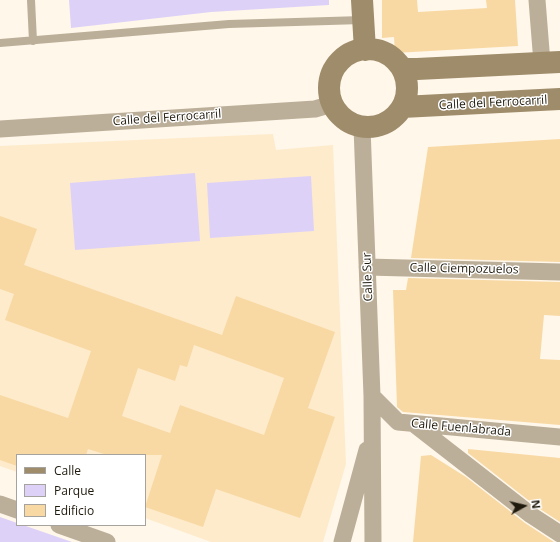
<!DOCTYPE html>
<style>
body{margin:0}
#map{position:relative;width:560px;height:542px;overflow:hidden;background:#fff7ea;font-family:"Open Sans",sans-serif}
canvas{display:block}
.legend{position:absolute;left:16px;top:454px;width:130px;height:72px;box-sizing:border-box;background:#fff;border:1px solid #a6a39e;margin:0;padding:5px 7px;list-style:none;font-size:12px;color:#201a0d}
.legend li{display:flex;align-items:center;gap:8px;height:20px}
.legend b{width:20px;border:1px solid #a6a39e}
.north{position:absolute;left:504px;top:486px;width:40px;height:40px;-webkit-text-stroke:3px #fff;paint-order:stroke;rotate:82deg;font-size:11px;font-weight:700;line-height:16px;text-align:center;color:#201a0d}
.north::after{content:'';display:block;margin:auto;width:14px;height:18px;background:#201a0d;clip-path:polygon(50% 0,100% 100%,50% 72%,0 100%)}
</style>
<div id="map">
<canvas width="560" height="542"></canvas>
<ul class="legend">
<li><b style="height:5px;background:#9f8c6b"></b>Calle</li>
<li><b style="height:11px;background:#ddd1f8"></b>Parque</li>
<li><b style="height:11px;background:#f8d9a4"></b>Edificio</li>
</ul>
<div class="north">N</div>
</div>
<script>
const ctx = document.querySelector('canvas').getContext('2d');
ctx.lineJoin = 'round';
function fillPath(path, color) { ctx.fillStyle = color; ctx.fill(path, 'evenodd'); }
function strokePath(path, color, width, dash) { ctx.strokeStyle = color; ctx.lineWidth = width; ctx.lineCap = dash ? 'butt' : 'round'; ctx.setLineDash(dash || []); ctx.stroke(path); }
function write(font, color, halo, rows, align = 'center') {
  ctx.font = font + ' "Open Sans",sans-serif'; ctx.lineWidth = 3; ctx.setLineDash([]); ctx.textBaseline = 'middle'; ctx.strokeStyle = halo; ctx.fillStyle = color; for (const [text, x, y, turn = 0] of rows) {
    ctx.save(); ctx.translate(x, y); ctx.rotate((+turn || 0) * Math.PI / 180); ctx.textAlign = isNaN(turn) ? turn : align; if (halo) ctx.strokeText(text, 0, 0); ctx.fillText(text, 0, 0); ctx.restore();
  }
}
const built = new Path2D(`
 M273 134 276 150 333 145 346 464 323 542H211L145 518V455H17V472L0 466V146Z`);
const green = new Path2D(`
 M69 0H329V5L211 12 71 28Z
 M195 173 200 241 75 250 70 183Z
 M311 176 314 231 210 238 207 183Z
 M0 517 17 523V525H23L72 542H0Z`);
const building = new Path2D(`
 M382 0H417L418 12 487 8 486 0H515L518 46 395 53 394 37 382 38Z
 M560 139V262L411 258 428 147Z
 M0 216 37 229 24 265 222 335 236 296 335 332 308 408 335 417 300 518 216 489 203 527 145 507 162 455H107L88 449 86 455H17V466L0 460V395L68 418 91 351 5 320 14 294 0 289ZM194 345 284 378 264 435 180 405 170 433 122 416 138 368 175 381 180 365 187 367Z
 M408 278 560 282V316L544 315 540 359 560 360V425L403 412 397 407 393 290H406Z
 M468 449 560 458V522L537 507 468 453Z
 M431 455 466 477 525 523 554 542H413L421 456Z`);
const lane = new Path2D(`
 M31 0 33 41
 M0 43 229 24 362 20`);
const street = new Path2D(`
 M537 0 542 63
 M362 127 372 396 373 542
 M0 129 315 109 332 104
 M367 267 560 272
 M372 396 398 422 560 437
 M414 424 531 515 560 534
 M0 504 17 510
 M59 525 107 542
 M342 542 367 450`);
const secondary = new Path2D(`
 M362 0 365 50
 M329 88a39 39 0 1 1 78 0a39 39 0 1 1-78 0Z
 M402 69H417L560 62
 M402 107 560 99`);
const streetNames = [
 ["Calle del Ferrocarril",493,103,-3],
 ["Calle del Ferrocarril",167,118,-4],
 ["Calle Ciempozuelos",464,269,1],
 ["Calle Sur",368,277,-92],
 ["Calle Fuenlabrada",461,428,5]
];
fillPath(built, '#feebcb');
fillPath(green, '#ddd1f8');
fillPath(building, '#f8d9a4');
strokePath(lane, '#bcaf99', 8);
strokePath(street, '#bcaf99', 17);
strokePath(secondary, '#9f8c6b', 22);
write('12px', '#201a0d', '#fff', streetNames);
</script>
